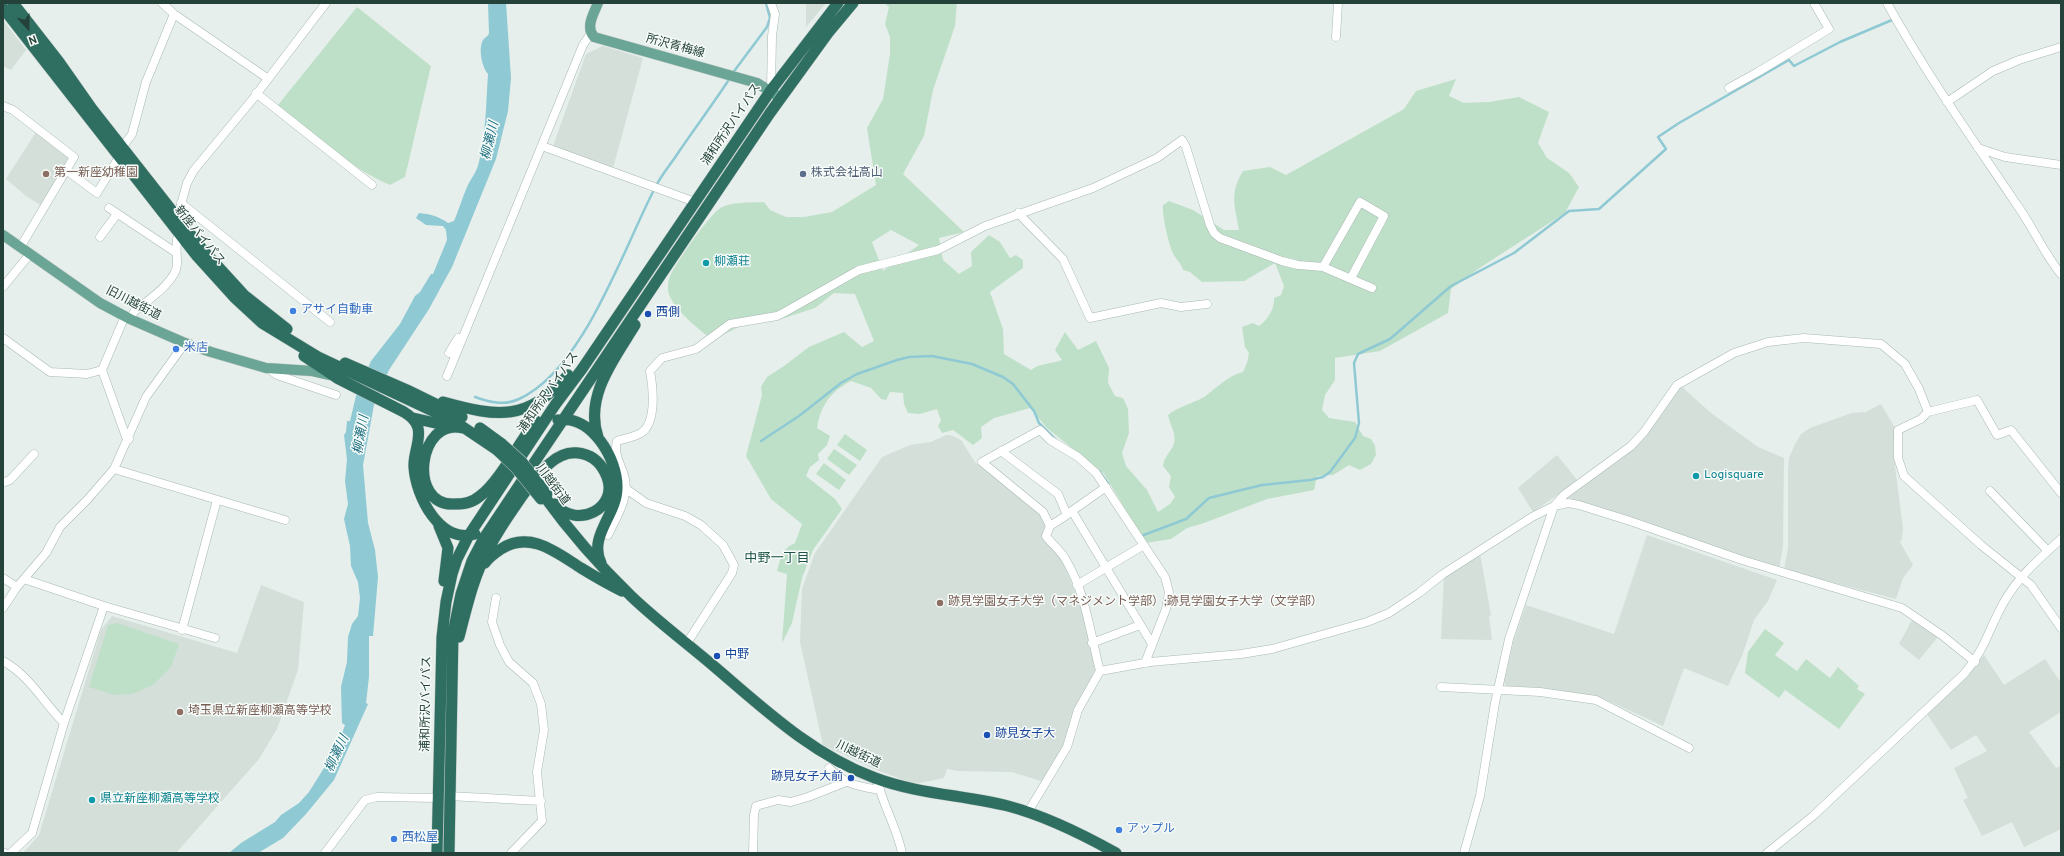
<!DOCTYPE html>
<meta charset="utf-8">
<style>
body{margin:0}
#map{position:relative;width:2064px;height:856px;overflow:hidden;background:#e6efeb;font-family:Overpass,sans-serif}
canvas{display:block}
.frame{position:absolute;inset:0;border:4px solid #24423a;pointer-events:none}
.north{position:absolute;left:8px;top:8px;width:40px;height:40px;-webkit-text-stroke:3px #f7fbf9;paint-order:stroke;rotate:159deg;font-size:11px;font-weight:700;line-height:16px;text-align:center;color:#24423a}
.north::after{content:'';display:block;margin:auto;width:14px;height:18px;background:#24423a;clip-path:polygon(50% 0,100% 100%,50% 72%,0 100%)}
</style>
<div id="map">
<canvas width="2064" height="856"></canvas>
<div class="frame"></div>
<div class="north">N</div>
</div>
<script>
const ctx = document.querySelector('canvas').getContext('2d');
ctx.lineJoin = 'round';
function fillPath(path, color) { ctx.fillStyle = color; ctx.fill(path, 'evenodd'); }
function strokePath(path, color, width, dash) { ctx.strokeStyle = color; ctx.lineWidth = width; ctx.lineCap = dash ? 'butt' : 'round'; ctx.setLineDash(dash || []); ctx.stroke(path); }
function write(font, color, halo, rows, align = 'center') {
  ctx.font = font + ' Overpass,"Noto Sans JP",sans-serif'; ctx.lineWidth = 3; ctx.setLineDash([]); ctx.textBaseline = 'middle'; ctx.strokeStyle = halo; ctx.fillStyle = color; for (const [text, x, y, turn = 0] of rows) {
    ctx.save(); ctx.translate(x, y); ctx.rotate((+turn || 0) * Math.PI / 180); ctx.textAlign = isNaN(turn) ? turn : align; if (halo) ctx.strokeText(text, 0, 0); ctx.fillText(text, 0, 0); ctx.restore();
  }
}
const built = new Path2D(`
 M806 3H826L806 27Z
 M3 20 26 50 11 70 3 66Z
 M603 46 643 58 613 168 553 146 586 54Z
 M36 132 71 158 42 206 26 196 6 179Z
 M1681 386 1711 413 1758 447 1784 458 1783 547 1779 569 1569 498 1568 494 1616 463 1629 452Z
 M1881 404 1895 428 1893 450 1903 529 1902 539 1900 542 1913 565 1903 578 1896 599 1784 570 1788 548V471L1789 458 1795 444 1801 434 1810 428 1852 413 1866 412Z
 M946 435H950L961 440 975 462 1041 513 1047 525 1042 536 1062 558 1085 618 1095 670 1075 712 1064 746 1044 782 1012 772 958 771 947 769 944 778 915 784 874 769 823 745 800 642 802 589 815 553 882 457 910 445 931 442Z
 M1557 455 1578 481 1533 512 1518 488Z
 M1647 535 1777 580 1768 601 1754 620 1742 656 1728 686 1684 668 1663 726 1600 697 1542 688 1507 686 1504 683 1513 643 1526 605 1614 634Z
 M1480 553 1491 615 1489 616 1492 640 1441 639 1444 575Z
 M261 585 304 602 298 670 277 729 259 759 176 853H23L39 835 101 630 112 616 237 653Z
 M1912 620 1938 637 1919 660 1899 644Z
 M1984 655 2004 685 2045 659 2061 683V712L2029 732 2056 768 2061 766V829L2024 847 2012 822 1982 836 1963 800 1968 798 1954 768 1987 751 1976 735 1951 750 1927 714 1959 684Z`);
const green = new Path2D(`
 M884 3H957L955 26 933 90 924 136 903 174 964 232 939 238 943 260 959 274 972 266 971 252 989 235 1000 242 1010 258 1016 255 1023 260V268L990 292 1003 329 1004 354 1031 370C1042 362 1049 365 1062 360L1055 350 1065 332 1078 350 1096 341 1109 368 1108 383 1115 396 1123 398 1128 409 1129 433 1122 453 1126 466 1147 490 1158 512 1170 504 1175 497 1169 487 1171 476 1163 466C1164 457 1169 454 1173 446 1178 435 1170 426 1168 415 1179 406 1192 404 1204 397 1217 388 1227 376 1243 372L1247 363 1249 353 1245 347 1242 327 1253 323 1259 326C1267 320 1275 309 1274 298L1281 295 1284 286 1275 263 1244 281 1202 282 1190 272 1183 270C1180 261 1175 259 1172 251 1168 240 1162 216 1163 205L1169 201 1193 210 1224 230H1239C1235 206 1229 194 1243 171L1270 167 1286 175 1404 109 1416 91 1456 79 1449 96 1464 103 1489 102 1519 97 1549 112 1538 143 1547 158 1569 173 1579 187 1565 213 1481 267 1451 289 1448 313 1380 351 1335 358V380L1325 395 1322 410 1329 418 1355 422 1363 436 1371 439 1375 446 1376 455 1371 464 1360 470 1349 465 1333 475 1317 476 1314 490 1267 499 1204 523 1187 528 1171 539 1146 543 1104 474 1047 428 1030 408 994 418 981 427 982 438 973 445 953 430 942 433 938 426 941 421 937 409 920 414 908 413 904 404 903 393 890 392 886 400 881 399 871 388 851 381C830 392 821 405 817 428L830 436 827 445 818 454 819 460 810 467 806 476 835 499 842 509 813 550 802 578 792 623 782 643 787 574 777 571C781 557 782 549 795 543L802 524 771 499 746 456 762 395 761 387 767 377 784 366 809 347 844 332 862 347 874 341 855 294 834 293 815 308 778 320 744 324 713 340C700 331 671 307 668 291 668 287 668 280 670 276 676 263 707 218 719 209 730 201 751 203 764 202L770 210 786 217H804L832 212 876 185 867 128 883 99 890 54V37L885 24 889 7ZM891 230 919 245 883 271 872 242Z
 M357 7 431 66 405 177 390 185C348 167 314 134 278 105Z
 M845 434 867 450 860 461 837 445Z
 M834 449 857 465 849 475 827 459Z
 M824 463 846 480 839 490 816 474Z
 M117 623 179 644 171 667 153 685 132 694 114 695 89 687 108 625Z
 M1765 629 1784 643 1775 655 1797 671 1806 659 1830 678 1838 667 1859 686 1857 689 1865 694 1839 729 1785 690 1779 698 1745 673 1748 652Z`);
const water = new Path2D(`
 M488 3H506L511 78 508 111 496 159 452 267 429 309 389 370 374 405 363 465 368 523 375 550 378 577 373 636H369V677L366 703 368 704 334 780 306 814 283 838 258 853H229L241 843 275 822 281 815 299 803 309 792 324 768 332 750 340 739 345 725 342 723 341 687 347 662 348 637 352 624 358 616 360 598 358 582 351 566 350 546 344 519 348 504 345 481 347 459 344 435 346 432 347 421H350L356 396 371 361 400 324 415 296 420 292 431 274H433L447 240 446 230 443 226 426 225 416 218 419 213C430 214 438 216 448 223L454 221C459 210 462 198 467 187 471 178 477 172 479 162 486 133 486 104 488 74 482 67 478 49 483 40 485 37 488 37 489 33Z`);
const stream = new Path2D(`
 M732 74 767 27 770 18 766 3
 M475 397C489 402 504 406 519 399 584 370 624 246 656 186 662 174 671 164 678 153 695 128 713 104 730 78
 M761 441 799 416 841 383 857 374 897 360 909 357 932 356 972 364 1003 377 1013 384 1034 411 1039 423 1056 440
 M1099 471 1109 485
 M1141 536 1186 519 1209 498 1262 485 1310 480 1323 477 1330 472 1355 438 1359 423 1354 363 1358 354 1390 339 1451 286 1514 253 1569 211 1599 209 1666 149 1658 137 1679 123 1789 60 1794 66 1840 42 1892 20`);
const minor = new Path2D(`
 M162 3 174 14 267 78
 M771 3 775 14 772 36 771 90
 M1887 3C1925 72 1971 137 2015 202 2032 225 2043 252 2061 274
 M1336 37 1338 3
 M1729 88 1758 72 1829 29 1814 3
 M256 93 372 185
 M1947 102 1993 71 2019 60 2061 47
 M3 106 13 110 74 157 21 246
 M542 146 695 202
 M122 148 132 134 146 82 174 14
 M1978 148 2005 157 2061 165
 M66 170 97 193 119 157
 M181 203 330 322
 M109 208 175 252
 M180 208 187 183 194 170 252 100 326 3
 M1018 213 1063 259 1090 318 1161 303 1181 307 1207 304
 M100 237 117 214
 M1323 267 1360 202 1384 216 1351 278
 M3 287 30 254
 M125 316 102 370 126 437 129 439
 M130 319 134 312C147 301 177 281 177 264 177 255 176 248 177 239
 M3 338 50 372 87 374 102 370
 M449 353 458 338
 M268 368 277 375 336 395
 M447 376 583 45 591 33
 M1001 451 1058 494 1067 515 1050 526 1046 536C1052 544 1061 551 1066 560 1086 594 1090 633 1100 671
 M114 469 285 520
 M3 481 5 482 10 480 34 454
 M625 488 646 503 685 516 701 525 723 545 734 565 732 573 687 643
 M1990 491 2048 551
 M2061 493 2011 430 1997 435 1977 400 1928 412 1921 419 1898 430V458L1904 476 1981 545 2031 585 2061 628
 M1072 511 1152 644
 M1069 513 1106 487
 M1050 526 1043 512 982 462 1040 430 1050 440 1078 457 1096 473 1165 577 1169 592 1166 609 1145 663
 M608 535C616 518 629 498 625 479 622 465 613 456 617 441 624 439 634 437 641 433 657 423 653 387 650 371L662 358 696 349 730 324 777 316 785 312 859 270 938 250 985 226 1093 188 1157 158 1182 140 1186 147 1210 225 1214 233 1220 238 1282 261 1298 265 1323 267 1372 288
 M3 578 17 587
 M24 579 104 606 215 638
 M1077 585 1144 545
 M496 598 492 622 500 645 509 662 533 683 541 704 544 730 537 772 542 821 511 853
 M3 608 17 587 46 553 60 527 88 499 114 469 146 397 185 343
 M182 630 217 500
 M1092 643 1140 625
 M3 661C30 676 43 702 64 723
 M1441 687 1540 692 1596 700 1689 748
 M829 768C846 785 857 786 880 790
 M877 779C882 804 897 827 902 853
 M449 796 541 801
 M1028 812 1067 747 1078 710 1100 671 1150 662 1241 654 1272 649 1367 622 1389 613 1419 593 1443 574 1532 517 1554 506 1568 503 1579 505 1630 521 1742 560 1902 608 1943 636 1975 662
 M3 852 5 853
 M11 853 32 833 64 723 104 606
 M325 853 365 800 377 797 438 798
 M753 853 754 815 756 806 778 800 791 802 808 797 846 782
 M1464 853 1480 796 1495 703 1509 639 1554 506 1564 495 1631 446 1644 432 1677 385 1734 353 1768 342 1804 338 1881 344 1905 364 1919 389 1928 412
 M1767 853 1813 816 1964 674C1985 650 1989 628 2004 602 2018 577 2039 559 2061 539`);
const major = new Path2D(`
 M598 3C594 13 585 27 594 37L757 83 781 98
 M3 235 100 303 130 319 185 343 211 352 266 368 312 371 330 375`);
const highway = new Path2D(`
 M13 3 59 62 92 109 202 249 244 295 287 329
 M3 8 197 256 235 298 262 323 318 357 454 421 497 450
 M304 356 337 378 404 412C410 416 416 420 418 428 421 441 413 454 414 467 416 497 440 544 475 534
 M345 363 407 390 462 417
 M443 402C498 417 527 422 568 375
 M413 418 453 427
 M558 420C591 414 618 459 617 488 617 515 588 536 601 563
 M463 428C418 416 407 506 454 504 464 504 472 503 480 496 500 481 519 442 536 421
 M480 428 502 444
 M598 437C584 396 615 358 635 325
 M544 496C570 532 599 565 631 596 657 621 688 644 716 668 765 710 813 755 875 778 918 794 964 795 1008 806 1046 816 1082 834 1116 853
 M439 526 448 548 444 581
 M485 563C489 557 495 553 501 549 530 530 557 553 581 568 594 576 608 584 622 591
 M459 637C467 606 474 575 489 548 500 527 532 479 549 464 570 445 597 451 607 477 619 508 577 530 555 504
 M437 853 442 637 446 602 452 574 457 559 469 535 555 405 582 369 771 90 838 3
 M449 853 453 633 461 594 472 561 484 538 538 457 770 113 828 33 853 3`);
const highwayBridge = new Path2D(`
 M502 444 521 461 547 494
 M497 450 516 468 541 499`);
const markers = [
 [46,174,4,"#8d6e63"],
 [803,174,4,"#5c6f8a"],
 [706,263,4,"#0f9aa8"],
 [293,311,4,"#3f7fe0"],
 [648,314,4,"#1a4fb4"],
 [176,349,4,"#3f7fe0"],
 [1696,476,4,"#0f9aa8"],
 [940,603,4,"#8d6e63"],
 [717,656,4,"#1a4fb4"],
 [180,712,4,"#8d6e63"],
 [987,735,4,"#1a4fb4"],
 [851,778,4,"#1a4fb4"],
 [92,800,4,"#0f9aa8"],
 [1119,830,4,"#3f7fe0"],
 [394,839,4,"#3f7fe0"]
];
const streetNames = [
 ["所沢青梅線",675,47,15],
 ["浦和所沢バイパス",732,125,-56],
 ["新座バイパス",199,236,51],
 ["旧川越街道",133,304,27],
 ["浦和所沢バイパス",549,393,-55],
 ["川越街道",552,485,53],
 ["浦和所沢バイパス",427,704,-89],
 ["川越街道",858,755,25]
];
const educationNames = [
 ["第一新座幼稚園",54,174],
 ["跡見学園女子大学（マネジメント学部）;跡見学園女子大学（文学部）",948,603],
 ["埼玉県立新座柳瀬高等学校",188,712]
];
const serviceNames = [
 ["株式会社高山",811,174]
];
const cultureNames = [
 ["柳瀬荘",714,263],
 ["Logisquare",1704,476],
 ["県立新座柳瀬高等学校",100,800]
];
const shopNames = [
 ["アサイ自動車",301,311],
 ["米店",184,349],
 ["アップル",1127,830],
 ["西松屋",402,839]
];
const transitNames = [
 ["西側",656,314],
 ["中野",725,656],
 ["跡見女子大",995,735],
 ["跡見女子大前",843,778,"right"]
];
const waterNames = [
 ["柳瀬川",491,141,-77],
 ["柳瀬川",362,435,-80],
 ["柳瀬川",338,754,-65]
];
const neighbourhoodNames = [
 ["中野一丁目",777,559]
];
fillPath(built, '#d4dfda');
fillPath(green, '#bfe0c8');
fillPath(water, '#8ec9d4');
strokePath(stream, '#8ec9d4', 2.5);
strokePath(minor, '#a8b8b2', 9);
strokePath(major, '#c2cac8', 11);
strokePath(highway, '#c2cac8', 12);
strokePath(minor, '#fff', 8);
strokePath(major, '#6aa596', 10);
strokePath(highway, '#2f6f62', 11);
strokePath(highwayBridge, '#c2cac8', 12, []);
strokePath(highwayBridge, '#2f6f62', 11);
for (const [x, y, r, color] of markers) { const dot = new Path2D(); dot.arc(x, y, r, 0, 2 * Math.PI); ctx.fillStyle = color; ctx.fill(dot); strokePath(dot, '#f7fbf9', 1.5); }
write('12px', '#24423a', '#f7fbf9', streetNames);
write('12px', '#785e54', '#f7fbf9', educationNames, 'left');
write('12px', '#4e5e75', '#f7fbf9', serviceNames, 'left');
write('12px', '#0d838f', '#f7fbf9', cultureNames, 'left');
write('12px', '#366cbe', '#f7fbf9', shopNames, 'left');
write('12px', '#164399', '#f7fbf9', transitNames, 'left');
write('italic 13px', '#1c6f80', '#f7fbf9', waterNames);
write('13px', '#1f5548', '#f7fbf9', neighbourhoodNames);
</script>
